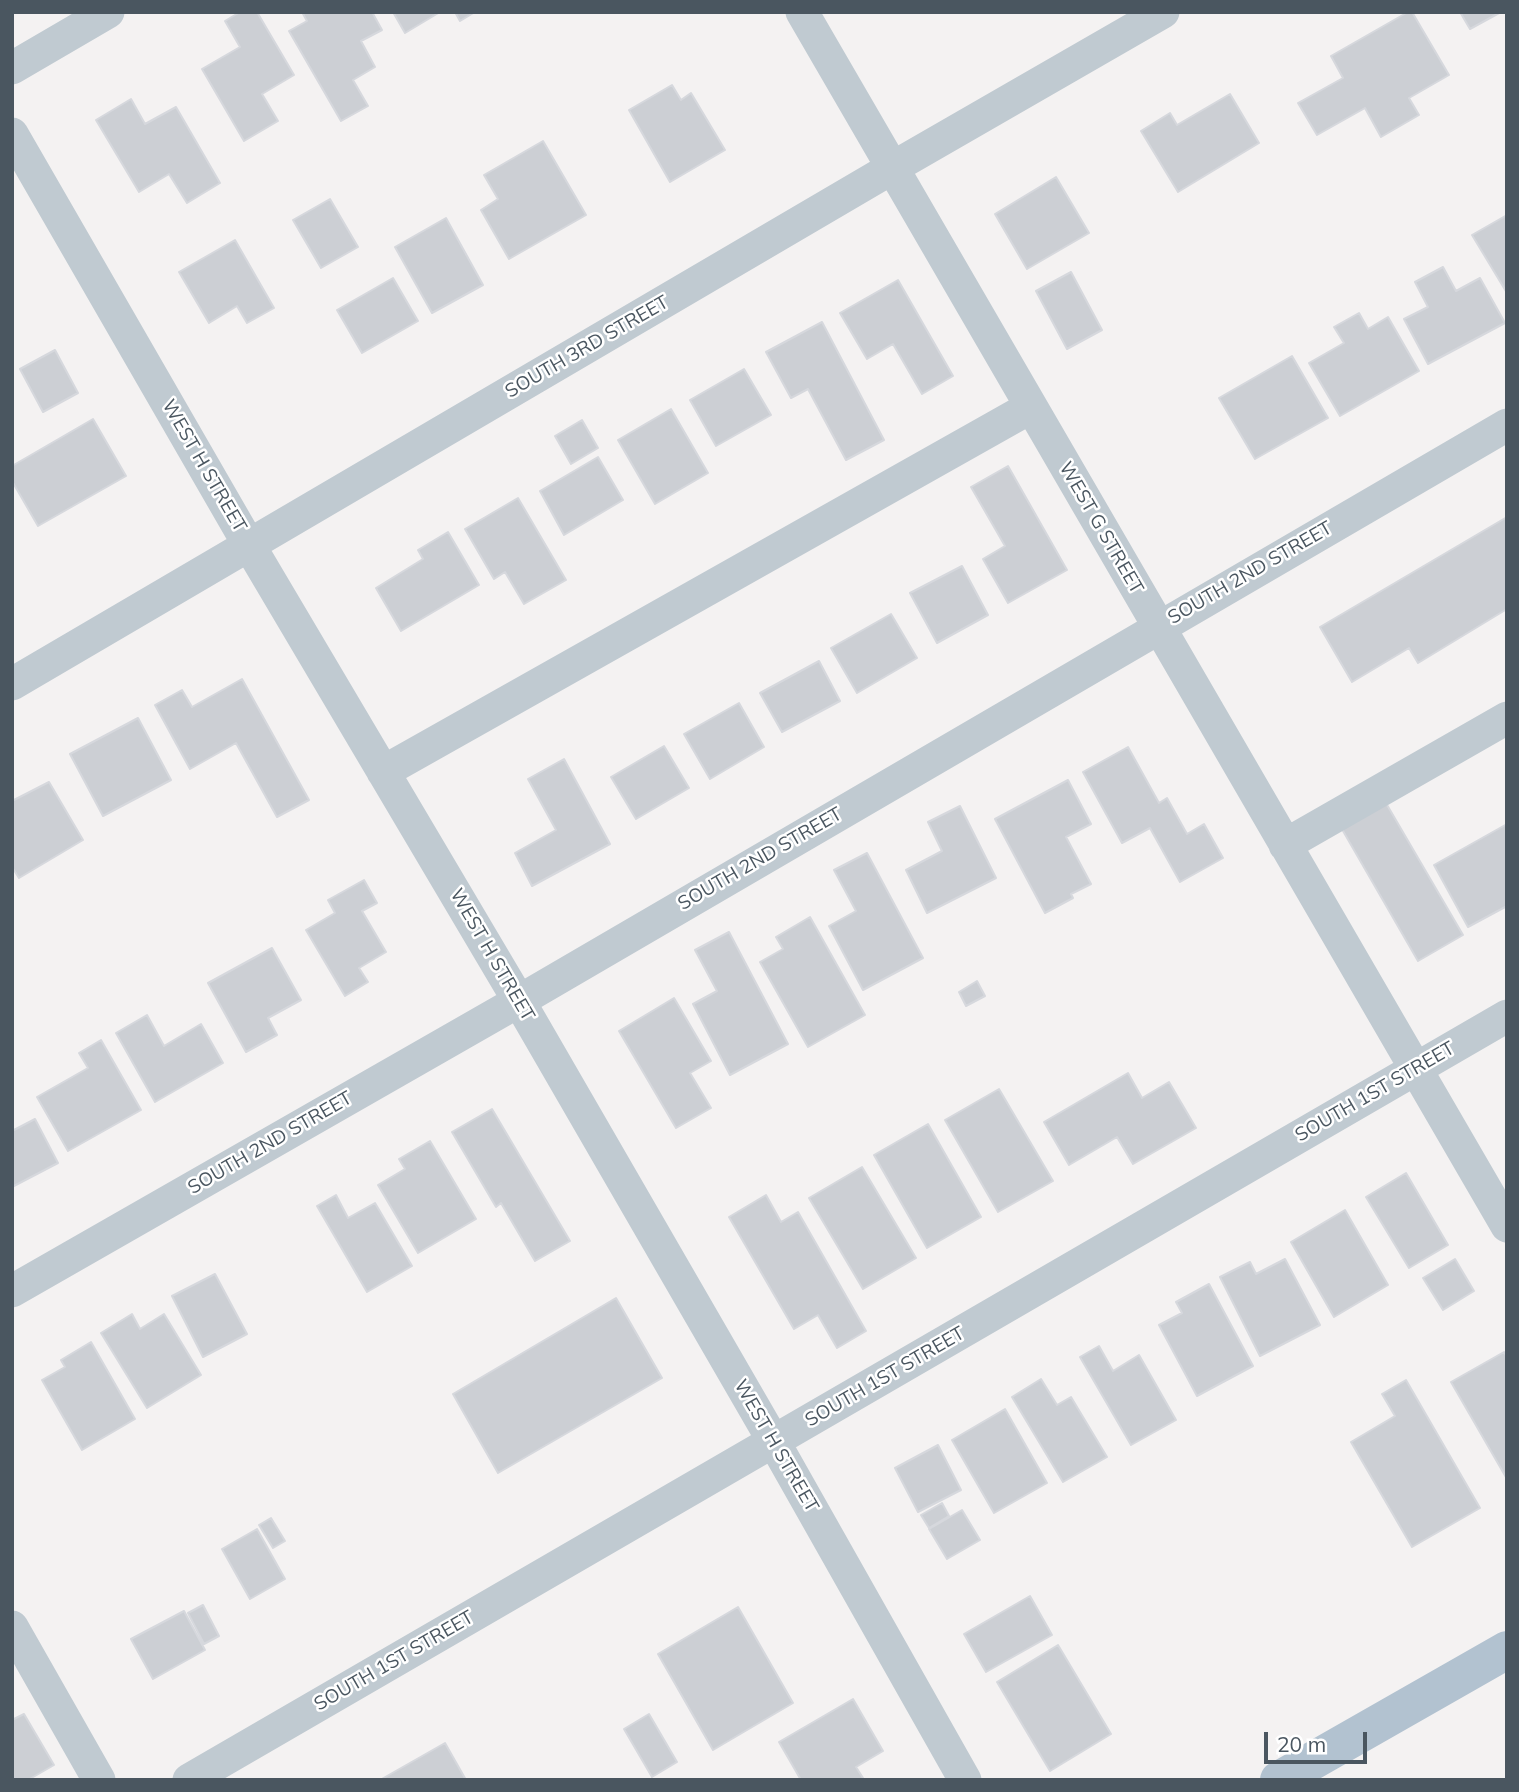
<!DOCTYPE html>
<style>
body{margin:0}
#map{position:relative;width:1519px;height:1792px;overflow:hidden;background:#f4f2f2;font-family:Mulish,sans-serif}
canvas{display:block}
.frame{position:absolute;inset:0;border:14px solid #4a5660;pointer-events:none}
.scale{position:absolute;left:1264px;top:1732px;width:103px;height:32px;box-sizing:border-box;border:4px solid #4a5660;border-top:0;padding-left:9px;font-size:21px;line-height:24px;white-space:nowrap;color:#4a5660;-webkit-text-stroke:5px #fff;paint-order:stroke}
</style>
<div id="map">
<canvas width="1519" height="1792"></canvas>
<div class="frame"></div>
<div class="scale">20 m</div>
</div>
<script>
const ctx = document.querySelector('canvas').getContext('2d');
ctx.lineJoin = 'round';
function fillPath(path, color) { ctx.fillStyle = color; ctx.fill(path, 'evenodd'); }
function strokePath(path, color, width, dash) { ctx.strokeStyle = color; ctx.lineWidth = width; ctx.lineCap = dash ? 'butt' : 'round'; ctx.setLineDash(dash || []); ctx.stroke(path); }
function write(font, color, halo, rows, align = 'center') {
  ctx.font = font + ' Mulish,sans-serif'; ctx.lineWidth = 5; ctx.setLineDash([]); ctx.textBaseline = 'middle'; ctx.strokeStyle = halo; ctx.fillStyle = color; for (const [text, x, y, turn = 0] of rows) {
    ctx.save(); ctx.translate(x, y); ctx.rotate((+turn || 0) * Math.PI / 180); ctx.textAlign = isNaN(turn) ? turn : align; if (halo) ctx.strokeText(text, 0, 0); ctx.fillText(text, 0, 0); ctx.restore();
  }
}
const building = new Path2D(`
 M240 12H257L294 75 262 94 278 121 244 141 202 69 240 47 225 21Z
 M302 12H372L382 30 361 41 375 67 353 80 368 106 341 121 289 31 307 21Z
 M393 12H440L405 33Z
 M455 12H475L460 21Z
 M1408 12H1412L1449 75 1409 98 1419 115 1381 137 1365 108 1317 135 1298 103 1343 78 1331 56Z
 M1460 12H1501L1470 29Z
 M672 85 681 100 691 93 725 150 670 182 629 110Z
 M1230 94 1259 143 1178 192 1141 131 1170 113 1177 125Z
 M131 99 145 124 176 107 220 183 187 203 169 174 139 192 96 120Z
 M543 141 586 215 509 259 481 210 498 199 484 175Z
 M1056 177 1089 233 1027 269 995 214Z
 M330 199 358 247 321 268 293 220Z
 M1507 215V293L1472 235Z
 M446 218 483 285 432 313 395 247Z
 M235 240 274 308 247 323 237 306 209 323 179 272Z
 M1443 267 1456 291 1480 278 1505 323 1428 364 1404 319 1428 307 1415 282Z
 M1071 272 1102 330 1067 349 1036 291Z
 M393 278 418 321 362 353 337 310Z
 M898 280 953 376 922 394 893 344 867 359 840 313Z
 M1359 313 1368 329 1388 317 1419 371 1340 416 1309 363 1344 343 1334 327Z
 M822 322 884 440 846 460 808 389 791 398 766 352Z
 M55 350 78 393 43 412 20 369Z
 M1292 356 1328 418 1255 459 1219 398Z
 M744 369 771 415 716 446 690 400Z
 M671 409 708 473 655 504 618 440Z
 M93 419 126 476 38 526 12 481V466Z
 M582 420 598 448 571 464 555 436Z
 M598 457 623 500 564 535 540 491Z
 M1008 466 1067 570 1008 603 983 559 1005 546 971 487Z
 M518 498 566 580 524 604 505 572 494 579 465 529Z
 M1507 517V609L1418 663 1409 648 1352 682 1320 627Z
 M448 532 479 585 401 631 376 588 423 559 418 550Z
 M962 566 988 615 937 643 910 593Z
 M891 614 917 658 857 693 831 648Z
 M819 661 840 701 782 732 760 693Z
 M242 679 309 800 277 817 236 743 190 769 155 705 182 690 192 707Z
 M739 703 764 747 710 779 684 734Z
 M138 718 171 780 103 816 70 754Z
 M664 746 689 788 636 819 611 777Z
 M1128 747 1159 803 1167 798 1187 834 1204 824 1223 858 1180 882 1150 828 1122 843 1083 772Z
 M564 759 610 844 532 886 515 853 556 830 528 779Z
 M1068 780 1091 824 1066 837 1091 884 1071 894 1073 898 1045 913 995 819Z
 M49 782 83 840 19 878 12 867V801Z
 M1383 798 1463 935 1418 961 1339 824Z
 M960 806 996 878 927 913 906 870 942 851 928 822Z
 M1507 824V906L1468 927 1434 865Z
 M867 853 923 958 863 990 829 926 856 911 834 870Z
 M364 880 377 903 362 911 386 952 359 968 368 982 345 996 306 930 335 913 328 900Z
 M810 917 865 1015 808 1047 760 962 783 949 776 937Z
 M729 932 788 1044 730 1075 693 1004 717 991 695 950Z
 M272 948 301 1000 268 1018 277 1035 246 1052 208 983Z
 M977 981 985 996 966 1006 959 992Z
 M674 998 711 1061 690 1073 711 1108 676 1128 619 1031Z
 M147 1015 164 1046 201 1024 223 1063 155 1102 116 1033Z
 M101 1040 141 1110 68 1151 37 1097 88 1068 79 1053Z
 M1128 1073 1142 1098 1169 1082 1196 1128 1133 1164 1117 1137 1069 1165 1044 1122Z
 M999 1089 1053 1181 998 1212 945 1120Z
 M492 1109 570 1241 535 1261 501 1203 496 1207 452 1132Z
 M35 1119 58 1163 12 1187V1131Z
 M928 1124 981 1217 927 1248 874 1155Z
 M430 1141 476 1219 418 1253 378 1185 405 1169 399 1159Z
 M862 1167 916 1258 863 1289 809 1198Z
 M1406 1173 1448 1245 1409 1268 1366 1197Z
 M336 1195 348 1218 375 1203 412 1266 367 1292 317 1206Z
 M766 1195 781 1222 798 1212 866 1331 837 1348 818 1315 794 1329 729 1217Z
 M1345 1210 1388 1285 1334 1317 1291 1242Z
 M1285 1259 1320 1325 1260 1356 1220 1277 1250 1262 1256 1274Z
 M1455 1259 1474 1291 1443 1310 1423 1278Z
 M215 1274 247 1334 203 1357 172 1296Z
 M1209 1284 1253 1366 1197 1396 1159 1325 1182 1313 1176 1302Z
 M616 1298 662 1378 498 1473 453 1394Z
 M132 1314 140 1329 164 1314 201 1375 147 1408 101 1333Z
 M91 1342 135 1419 82 1450 42 1380 65 1367 61 1360Z
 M1099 1346 1113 1371 1139 1355 1176 1420 1131 1445 1080 1357Z
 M1504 1352 1507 1357V1479L1451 1382Z
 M1041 1379 1057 1405 1071 1397 1107 1457 1063 1482 1012 1397Z
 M1406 1380 1480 1508 1412 1547 1351 1442 1395 1416 1382 1394Z
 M1005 1409 1047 1483 994 1513 952 1440Z
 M938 1445 961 1490 918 1512 895 1468Z
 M942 1503 949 1516 929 1528 921 1515Z
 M962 1510 980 1540 947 1559 929 1529Z
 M271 1518 285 1541 273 1548 259 1525Z
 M257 1529 285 1579 250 1599 222 1549Z
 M1030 1596 1052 1635 986 1672 964 1634Z
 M203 1605 219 1636 204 1644 188 1613Z
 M738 1607 793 1703 713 1750 658 1654Z
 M184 1611 205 1650 153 1679 131 1639Z
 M1058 1645 1111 1734 1050 1771 997 1682Z
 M853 1699 883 1751 856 1767 863 1778 860 1780H801L779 1742Z
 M24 1714 54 1765 28 1780H12V1720Z
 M649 1714 677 1762 652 1777 624 1729Z
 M445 1743 466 1780H380Z`);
const minor = new Path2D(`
 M802 12 1507 1226
 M12 68 108 12
 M12 134 249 545 519 1001 774 1442 965 1780
 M12 684 892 168 1163 12
 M383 772 1031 407
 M1285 845 1507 718
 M12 1291 519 1001 1507 425
 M12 1627 99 1780
 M189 1780 1507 1016`);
const major = new Path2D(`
 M1279 1780 1507 1650`);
const streetNames = [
 ["SOUTH 3RD STREET",587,347,-30],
 ["WEST H STREET",204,466,60],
 ["WEST G STREET",1101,528,60],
 ["SOUTH 2ND STREET",1250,573,-30],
 ["SOUTH 2ND STREET",760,859,-30],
 ["WEST H STREET",492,955,60],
 ["SOUTH 1ST STREET",1375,1092,-30],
 ["SOUTH 2ND STREET",270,1143,-30],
 ["SOUTH 1ST STREET",885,1377,-30],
 ["WEST H STREET",776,1446,60],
 ["SOUTH 1ST STREET",394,1661,-30]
];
fillPath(building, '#cccfd4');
strokePath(building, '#d6d8dd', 2);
strokePath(minor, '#c0cad1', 33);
strokePath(major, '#b2c2d0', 38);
write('19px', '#4a5660', '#fff', streetNames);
</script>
